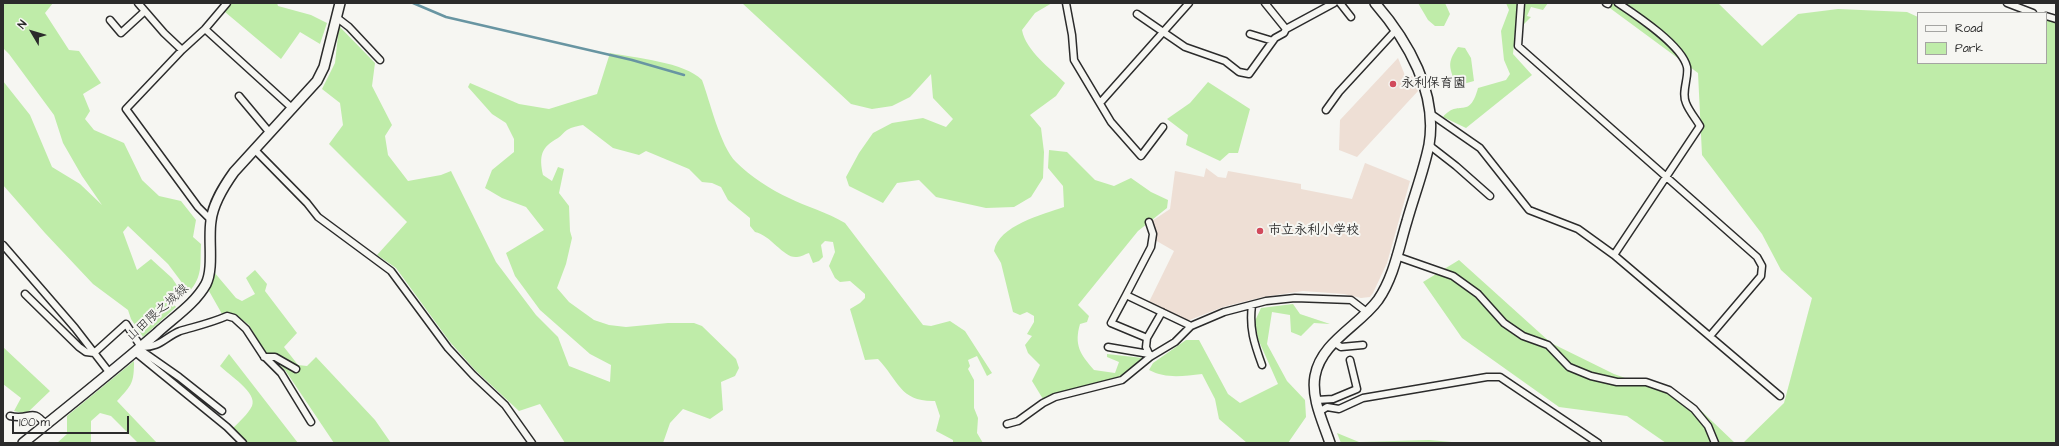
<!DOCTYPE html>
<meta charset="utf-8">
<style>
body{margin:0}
#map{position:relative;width:2059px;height:446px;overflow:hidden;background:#f6f6f2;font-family:"Architects Daughter",sans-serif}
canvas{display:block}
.frame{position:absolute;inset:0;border:4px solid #2b2b2b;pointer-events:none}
.legend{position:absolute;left:1917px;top:12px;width:130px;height:52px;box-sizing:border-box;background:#f6f6f2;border:1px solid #a5a5a2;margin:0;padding:5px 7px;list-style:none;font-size:12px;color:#2b2b2b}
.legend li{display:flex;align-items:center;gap:8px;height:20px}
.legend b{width:20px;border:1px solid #a5a5a2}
.north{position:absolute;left:12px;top:12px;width:40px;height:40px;-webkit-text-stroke:3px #f6f6f2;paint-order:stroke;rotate:308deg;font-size:11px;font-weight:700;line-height:16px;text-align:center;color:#2b2b2b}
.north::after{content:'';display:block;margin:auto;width:14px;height:18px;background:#2b2b2b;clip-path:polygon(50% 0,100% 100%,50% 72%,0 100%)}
.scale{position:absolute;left:12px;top:416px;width:117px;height:18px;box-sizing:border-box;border:2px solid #2b2b2b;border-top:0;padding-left:5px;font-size:12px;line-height:14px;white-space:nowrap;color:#2b2b2b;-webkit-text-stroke:3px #f6f6f2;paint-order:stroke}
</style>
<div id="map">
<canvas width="2059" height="446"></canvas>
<div class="frame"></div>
<ul class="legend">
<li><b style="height:5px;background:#f6f6f2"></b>Road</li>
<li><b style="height:11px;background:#bfeca9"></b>Park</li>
</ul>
<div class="north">N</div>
<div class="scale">100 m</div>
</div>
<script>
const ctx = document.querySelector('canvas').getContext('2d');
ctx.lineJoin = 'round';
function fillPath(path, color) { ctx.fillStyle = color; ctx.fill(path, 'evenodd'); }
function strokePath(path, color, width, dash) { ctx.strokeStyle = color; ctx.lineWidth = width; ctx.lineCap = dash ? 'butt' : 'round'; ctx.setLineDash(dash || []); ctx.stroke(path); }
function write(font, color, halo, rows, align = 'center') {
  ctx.font = font + ' "Architects Daughter","Klee One",sans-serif'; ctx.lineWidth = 4; ctx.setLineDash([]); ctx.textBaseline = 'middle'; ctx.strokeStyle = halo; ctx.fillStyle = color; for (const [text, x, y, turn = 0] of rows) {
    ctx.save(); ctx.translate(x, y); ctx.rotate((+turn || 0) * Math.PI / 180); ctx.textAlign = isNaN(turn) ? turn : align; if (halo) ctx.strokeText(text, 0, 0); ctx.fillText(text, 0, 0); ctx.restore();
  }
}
const built = new Path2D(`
 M1398 58 1406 78 1412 76 1418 91 1357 157 1339 150 1340 120Z
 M1365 163 1410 181 1387 263 1373 293 1370 297 1361 298 1344 294 1303 291 1263 297 1223 307 1187 321 1149 302 1174 251 1155 240 1156 233 1152 221 1170 209 1175 171 1204 177 1206 168 1218 177 1226 178 1228 171 1301 184V189L1352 199Z`);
const green = new Path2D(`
 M3 3H53L45 13 69 50 79 51 101 83 83 94 90 111 85 119 94 130 124 143 142 180 159 196 181 201 196 220 193 237 201 244C200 265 203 276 189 292L168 264 128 226 123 232 137 270 151 259 172 278 178 287 169 299 176 307 143 337 131 319 128 310 93 284 45 233 3 185V81L30 115 52 167 80 184 102 205 82 176 63 143 54 115 9 54 3 48Z
 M231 3H277L278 6 311 15 327 23 320 44 300 32 281 59 225 12Z
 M742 3H1052L1035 13 1022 30C1026 51 1050 68 1065 83L1056 96 1030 115 1041 128 1044 152 1043 178 1031 197 1014 207 986 208 936 197 919 180 897 183 883 203 849 186 846 177 859 153 873 133 892 123 923 118 946 127 953 119 933 98 931 74 910 97 892 106 872 109 851 104Z
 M1418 3H1445L1450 14 1444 26H1435L1428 20Z
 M1506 3H1548L1543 10 1531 7 1527 16 1531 17 1515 33 1513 54 1532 75 1466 128 1443 117C1459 98 1469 121 1478 88L1506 80 1510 74 1504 60 1501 31 1509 10Z
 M1603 3H1718L1762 46 1798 14 1838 9 1907 12 1918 17V63H2046V21L2056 16V443H1743L1784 403 1812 298 1781 270 1762 234 1702 155 1698 73Z
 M339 26 375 63 372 86 392 125 385 136 388 155 408 181 441 175 451 171 496 262 536 315 558 337 569 366 610 382 611 365 590 354 540 310 515 276 506 253 544 230 526 207 502 198 485 188 492 170 514 152V139L506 123 492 114 468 87 470 83 519 104 549 109 597 94 610 53C635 58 685 62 702 80 710 101 720 146 736 162 750 176 771 190 789 198 807 207 827 212 845 223L923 325 931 326 950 321 965 331 992 373 987 376 977 356 968 360 970 366 968 369 974 380V408L978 418 977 433 983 443H953V440L936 431 940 416 935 401C900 402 899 381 878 359L865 360 850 309 860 303 865 298V294L850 281 840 282 835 278 829 266 835 252 833 242 825 241 821 245 823 257 819 261 813 263 809 253C805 254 801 257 797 257 784 259 771 235 755 232L750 226V218L728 200 721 187 712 183 702 182 689 169 646 151 639 155 613 148 583 125C578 126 572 127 567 130 564 132 561 136 558 138 541 147 539 156 543 175L552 181 558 167 564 169 559 193 569 206 570 231 572 238 566 264 557 288 569 302 594 320 609 325 626 327 668 323H694L702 326 736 359 739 368 735 376 721 382 723 410 710 419 683 409 670 423 663 443H565L540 404 519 411 475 370 450 342 396 268 377 255 407 222 329 144 343 125 340 103 322 89 335 63Z
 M1458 47 1465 48 1471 58 1474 81 1456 86C1450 67 1446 64 1458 47Z
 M1208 82 1250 109 1238 153H1229L1220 161 1186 145 1188 135 1167 119 1190 103Z
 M1049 150 1067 152 1095 180 1114 186 1131 178 1151 192 1168 200 1167 208 1138 231 1078 305 1089 316 1087 322 1080 324C1074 345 1080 354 1094 370L1115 373 1119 362 1107 357V354L1143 358 1141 362 1121 377 1043 399 1032 381 1040 365 1028 353 1025 345 1032 336 1027 334 1034 322V316L1027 312 1020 315 1013 312 1001 263 994 251C999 225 1042 215 1064 207L1063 186 1048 168Z
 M1459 260 1551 343 1614 374 1692 402 1735 443H1666L1627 416 1559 407 1462 338 1423 282Z
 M255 270 267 284 265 291 297 333 284 347 298 365 307 366 316 357 375 420 391 443H334L285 370 265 352 249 325 235 314H222L209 291 214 272 236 298 242 301 255 294 246 278Z
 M1293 304 1300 314 1330 324 1314 323 1301 336 1291 332 1290 315 1272 312 1267 344 1287 381 1305 400 1306 417 1288 443H1247L1219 419 1215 399 1202 374C1183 376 1166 379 1149 370L1153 363 1186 340H1199L1228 394 1240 403 1278 384 1258 339 1255 321 1261 308Z
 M3 347 50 391 26 414 14 411 21 398 3 384Z
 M229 354 298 443H248L233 428C239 422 248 414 252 406 258 393 229 375 220 366Z
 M134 361C134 383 132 385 117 401L157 443H138L111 416 100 413 91 421V443H57L67 434V416Z
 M1337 433 1359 442 1429 440 1463 443H1341Z`);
const stream = new Path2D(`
 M413 3 446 17 632 60 684 75`);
const street = new Path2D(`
 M138 3 164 33 182 50
 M1066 3 1072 35 1074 60 1111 122 1141 156 1163 127
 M1265 3 1286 29
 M1340 3 1351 17
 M1521 3 1518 46 1757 257 1762 266 1761 276 1710 336
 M1606 3 1608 4
 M2007 3 2033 13
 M1137 14 1185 47 1225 61 1239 72 1249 74 1275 38 1284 33 1286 29 1334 3
 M2046 16 2056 19
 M336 17 349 27 380 60
 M110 20 121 33 145 11
 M205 29 293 109
 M1250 34 1273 41
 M239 96 270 133
 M1100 103 1189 3
 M1326 110 1339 92 1396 30
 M1431 114 1480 148 1529 210 1578 229 1614 255 1780 396
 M1429 145 1456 166 1490 196
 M254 149 307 203 318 217 391 271 448 348 473 375 505 405 532 443
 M211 220 198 207 126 109 182 50 205 29 227 3
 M1149 222 1153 234 1151 247 1126 295 1191 326 1224 312 1266 301 1295 298 1351 300 1368 313
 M3 245 75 328 109 372
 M1614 255 1700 126C1696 119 1689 111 1686 103 1681 92 1689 78 1687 67 1682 45 1636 15 1618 3
 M1396 256 1453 276 1478 294 1504 323 1523 336 1548 345 1569 367 1591 376 1617 382H1646L1669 390 1694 409 1708 426 1715 443
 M25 294 79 347 86 352 94 353 126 324 141 347C160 348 165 337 180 331 197 326 211 323 227 316L234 318 246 329 263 355 281 373 311 422
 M1126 295 1111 323 1147 338 1162 312
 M1252 305C1249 328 1254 343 1262 365
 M1147 338 1146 347 1150 356
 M1335 343 1341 347 1363 345
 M1108 347 1149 354
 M139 349 179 377 222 411
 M135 352 227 427 243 443
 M264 357H275L296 369
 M1317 400 1333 399 1357 389 1350 360
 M1319 412 1327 407 1339 409 1363 398 1487 377H1500L1598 443
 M10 416C31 421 31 406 46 425
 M1007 424 1018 421 1043 403 1055 397 1122 380 1150 357 1175 342 1191 326`);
const secondary = new Path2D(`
 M23 443C68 407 113 371 157 333 173 318 195 304 206 284 214 268 208 239 211 221 213 203 224 186 234 172L317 81 324 67 340 3
 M1330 443C1323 422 1311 398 1315 376 1321 342 1359 326 1378 300 1394 277 1399 247 1407 221 1414 196 1424 170 1429 145 1438 93 1408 41 1375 3`);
const markers = [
 [1393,84,4,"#d1495b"],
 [1260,231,4,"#d1495b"]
];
const poiNames = [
 ["永利保育園",1401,84],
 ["市立永利小学校",1268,231]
];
const streetNames = [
 ["山田隈之城線",158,313,-42]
];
fillPath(built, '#eedfd5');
fillPath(green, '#bfeca9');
strokePath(stream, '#6895a2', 2.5);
strokePath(street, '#2b2b2b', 9);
strokePath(secondary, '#2b2b2b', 12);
strokePath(street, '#f6f6f2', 6);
strokePath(secondary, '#f6f6f2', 9);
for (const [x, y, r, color] of markers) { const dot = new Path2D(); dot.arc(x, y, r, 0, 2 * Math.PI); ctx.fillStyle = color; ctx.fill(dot); strokePath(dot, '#f6f6f2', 1.5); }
write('bold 13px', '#2b2b2b', '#f6f6f2', poiNames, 'left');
write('13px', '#2b2b2b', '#f6f6f2', streetNames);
</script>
